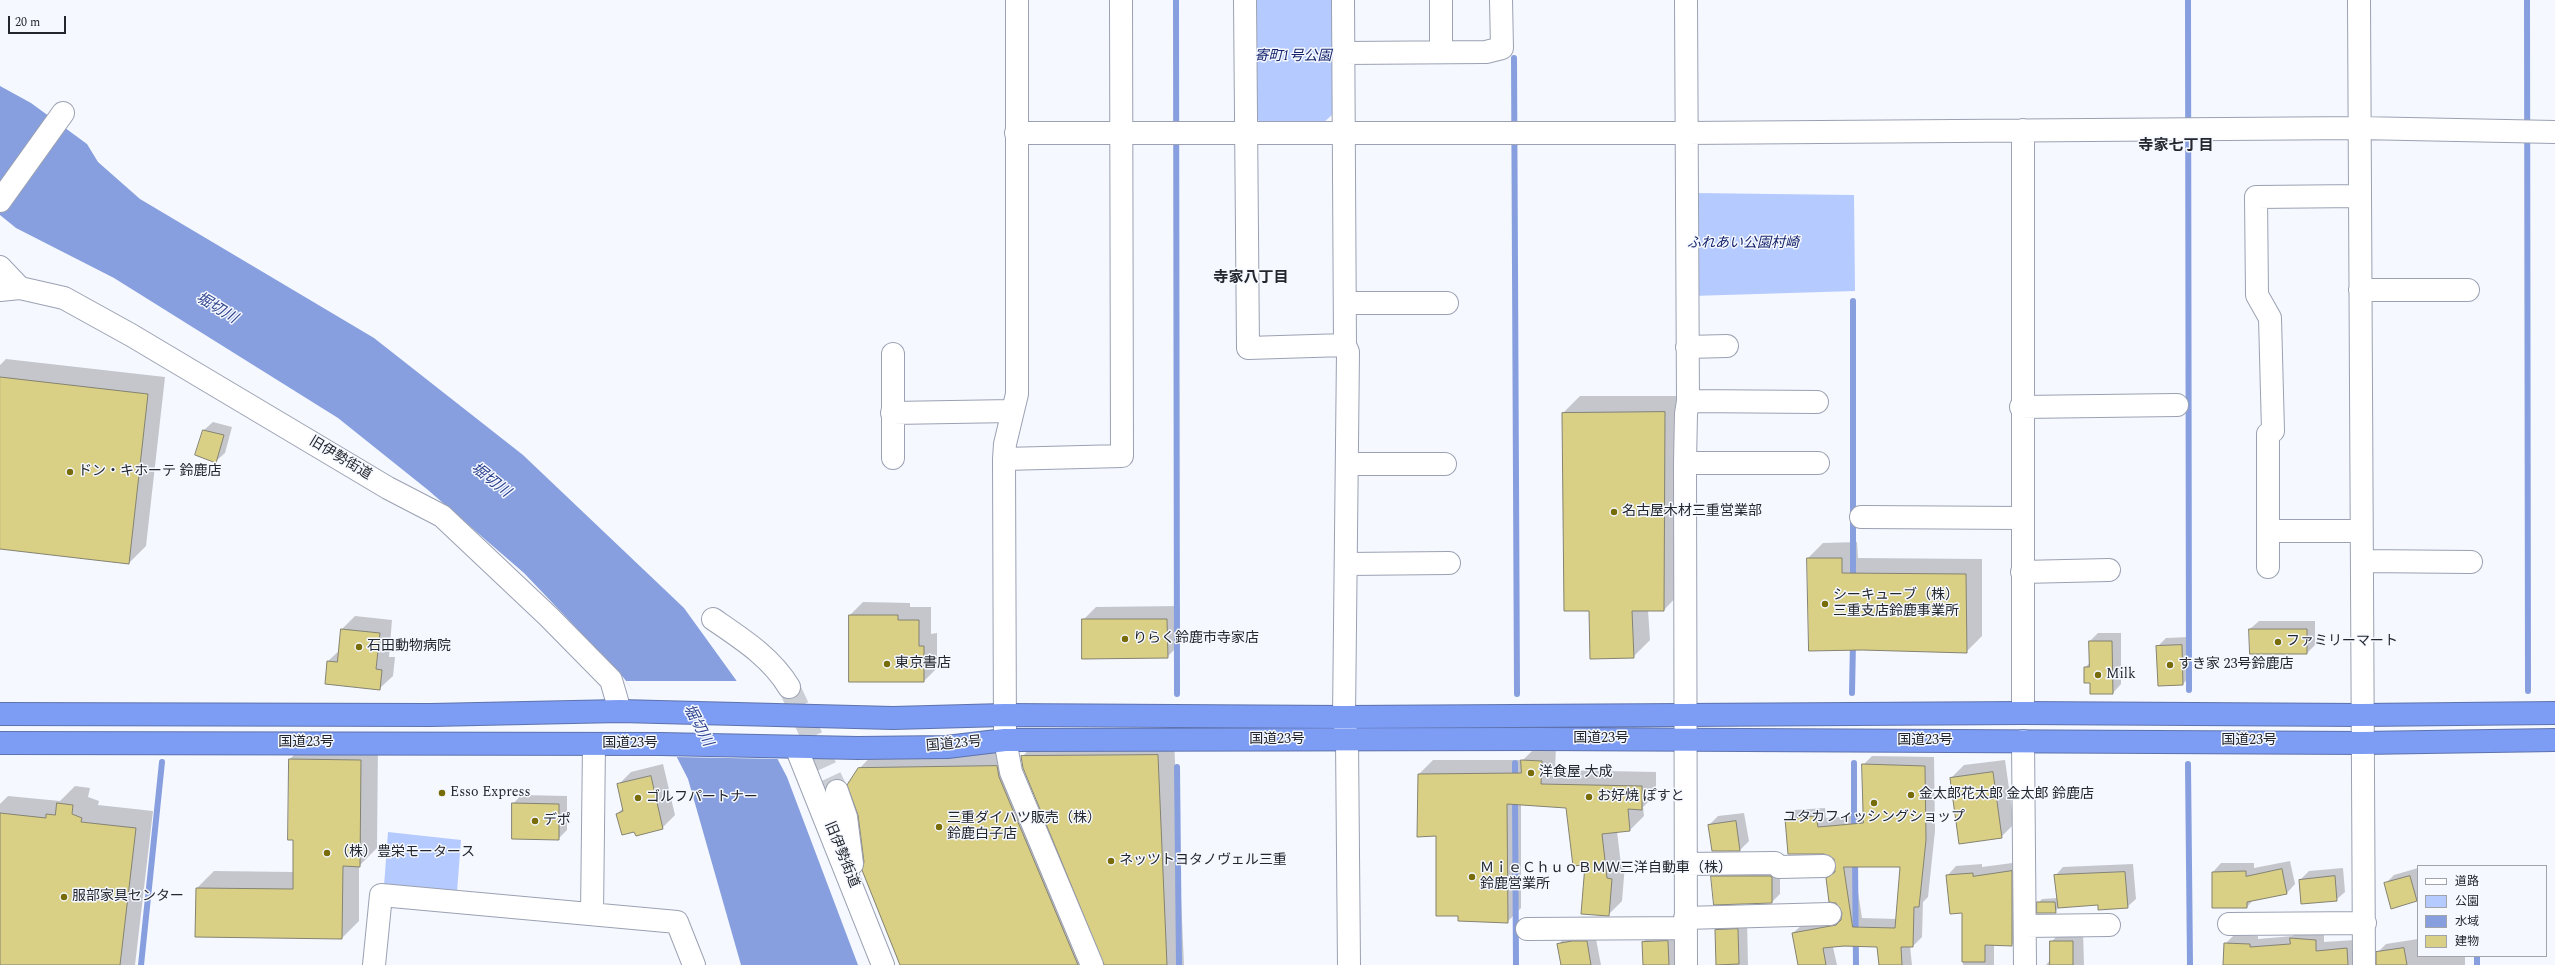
<!DOCTYPE html>
<meta charset="utf-8">
<style>
body{margin:0}
#map{position:relative;width:2555px;height:965px;overflow:hidden;background:#f5f8ff;font-family:Spectral,"Noto Sans JP",serif}
canvas{display:block}
.legend{position:absolute;left:2417px;top:865px;width:130px;height:92px;box-sizing:border-box;background:#f5f8ff;border:1px solid #a1a4ab;margin:0;padding:5px 7px;list-style:none;font-size:12px;color:#23262c}
.legend li{display:flex;align-items:center;gap:8px;height:20px}
.legend b{width:20px;border:1px solid #a1a4ab}
.scale{position:absolute;left:8px;top:16px;width:58px;height:18px;box-sizing:border-box;border:2px solid #23262c;border-top:0;padding-left:5px;font-size:12px;line-height:14px;white-space:nowrap;color:#23262c;-webkit-text-stroke:3px #f5f8ff;paint-order:stroke}
</style>
<div id="map">
<canvas width="2555" height="965"></canvas>
<ul class="legend">
<li><b style="height:5px;background:#fff"></b>道路</li>
<li><b style="height:11px;background:#b5cafe"></b>公園</li>
<li><b style="height:11px;background:#879fde"></b>水域</li>
<li><b style="height:11px;background:#dad085"></b>建物</li>
</ul>
<div class="scale">20 m</div>
</div>
<script>
const ctx = document.querySelector('canvas').getContext('2d');
ctx.lineJoin = 'round';
function fillPath(path, color) { ctx.fillStyle = color; ctx.fill(path, 'evenodd'); }
function strokePath(path, color, width, dash) { ctx.strokeStyle = color; ctx.lineWidth = width; ctx.lineCap = dash ? 'butt' : 'round'; ctx.setLineDash(dash || []); ctx.stroke(path); }
function write(font, color, halo, rows, align = 'center') {
  ctx.font = font + ' Spectral,"Noto Sans JP",serif'; ctx.lineWidth = 3; ctx.setLineDash([]); ctx.textBaseline = 'middle'; ctx.strokeStyle = halo; ctx.fillStyle = color; for (const [text, x, y, turn = 0] of rows) {
    ctx.save(); ctx.translate(x, y); ctx.rotate((+turn || 0) * Math.PI / 180); ctx.textAlign = isNaN(turn) ? turn : align; if (halo) ctx.strokeText(text, 0, 0); ctx.fillText(text, 0, 0); ctx.restore();
  }
}
const green = new Path2D(`
 M1253 0H1334L1333 114 1322 124 1264 125 1253 116Z
 M1693 193 1854 195 1855 291 1692 296Z
 M388 832 461 840 457 892 384 886Z`);
const water = new Path2D(`
 M0 86 31 103 87 144 98 162 140 199 374 338 523 455 684 608 736 680 787 777 858 965H741L688 779 663 730 623 677 524 573 428 490 338 418 114 278 16 228 0 215Z`);
const pier = new Path2D(`
 M626 681H739L780 759 675 757 662 731Z`);
const shadow = new Path2D(`
 M6 359 165 377 146 546 129 563 0 548V365Z
 M1580 396H1681L1680 593 1664 610H1648L1650 640 1633 657 1590 610H1565L1563 413Z
 M213 422 232 427 225 453 216 461 197 454 204 430Z
 M1857 542 1858 558 1982 559V636L1966 652 1808 558 1823 543Z
 M863 602 910 603V607H931V634L937 633V668L924 681 850 615Z
 M1180 606V644L1167 657 1083 620 1096 607Z
 M355 616 392 620 389 657H395L393 676 380 688 328 661 340 650 342 629Z
 M2259 621H2315V645L2307 653 2250 629Z
 M2098 633H2121V684L2113 693 2091 682 2085 668 2090 662V641Z
 M2190 637 2191 675 2183 684 2157 647 2166 638Z
 M1174 739 1184 965H901L865 862 859 769 875 752 1013 750 1097 953 1104 959 1022 757 1038 740Z
 M307 742 378 743 377 848 359 866V921L342 938 197 888 214 871 294 872 290 759Z
 M1537 746 1556 747 1555 770 1656 772V794L1643 807 1644 816 1630 830 1617 831 1621 865H1625L1622 901 1608 915 1586 864 1567 807 1521 804V908L1507 922H1486L1437 835 1419 774 1433 760H1523Z
 M1872 756 1934 757 1935 831 1928 897 1923 902 1922 937 1913 946H1910L1912 965H1880L1878 945 1833 947 1837 965H1799L1793 933 1803 924 1843 917 1844 913 1827 879 1836 869 1835 859 1786 820 1795 810 1825 808 1826 818 1864 815 1863 765ZM1854 866H1901L1897 919 1862 918Z
 M2005 760 2014 824 2001 837 1951 778 1964 765Z
 M663 764 675 815 662 828 635 830 617 814 623 808 618 785 631 772Z
 M75 786 90 788 88 797 99 801 98 805 153 811 135 965H0V804L8 796 60 801Z
 M521 795 567 796V830L559 838 513 804Z
 M1744 813 1749 841 1740 850H1713L1709 825 1718 816Z
 M2290 861 2295 884 2287 893 2254 899 2247 907 2213 872 2221 863H2254V868Z
 M2020 862V936L2011 945H1994V965H1963V912L1947 876 1956 866 1982 864V867Z
 M2133 864 2136 899 2127 907 2099 904 2059 907 2055 912 2038 903 2042 899 2058 898 2055 876 2063 867Z
 M2448 865 2474 866H2447Z
 M1721 868 1780 869V894L1772 902 1712 877Z
 M2343 868 2345 892 2336 900 2300 880 2309 871Z
 M2418 868 2417 900 2385 884 2394 875Z
 M1747 920 1748 965H1717L1716 930 1725 921Z
 M2299 930 2324 933V942L2355 940 2356 965H2224L2225 944 2234 935 2258 936V939L2293 936Z
 M2062 931H2083L2084 965H2046L2051 959V942Z
 M1676 933 1678 965H1644L1643 942 1652 934Z
 M1595 934 1601 965H1562L1558 945 1566 936Z
 M2418 939V956H2465V965H2379L2377 953 2386 944Z`);
const stream = new Path2D(`
 M1176 0 1177 694
 M2188 0 2189 690
 M2527 0 2528 691
 M1514 58 1517 694
 M1853 581V301
 M1852 693 1853 642
 M1515 763V780
 M1854 763V832
 M2188 764 2190 965
 M1177 767 1179 965
 M1515 797 1516 965
 M1855 859 1856 965
 M141 965 162 762
 M2477 965V956`);
const building = new Path2D(`
 M0 377 148 394 129 564 0 549Z
 M1665 412 1664 611H1632L1634 658 1590 659 1589 611H1564L1562 413Z
 M203 430 224 435 216 463 195 455Z
 M1807 558H1842V573L1966 574 1967 653 1862 650 1809 651Z
 M849 615H898V620H919V646H924V682H849Z
 M1082 619H1167L1168 658 1082 659Z
 M341 629 380 633 376 669 382 670 380 690 325 684 327 661 337 662Z
 M2249 629H2307V654H2250Z
 M2089 641H2112L2113 694H2090V683H2084V667H2089Z
 M2182 645 2183 685 2158 686 2156 646Z
 M1158 755 1167 965H1104L1023 768 1021 756Z
 M289 759 361 760 360 867 343 866 342 939 195 937 196 888 293 889V840H288Z
 M1521 760 1542 761 1541 784 1642 786V810L1628 809 1630 831 1602 834 1607 878 1612 879 1609 916 1581 914 1585 865 1573 866 1566 808 1507 804 1508 923 1458 921V916H1436V836L1417 837 1418 774 1521 773Z
 M1862 764 1925 766 1926 840 1919 907H1914L1913 947H1901L1902 965H1879L1877 947 1844 946 1823 948 1826 965H1798L1792 933 1836 925 1841 920 1842 913 1836 903 1829 902 1826 878 1835 872 1834 859 1824 854H1788L1785 819 1816 816 1818 827 1863 823ZM1844 867H1900L1895 928 1853 927Z
 M997 766 999 777 1078 965H900L862 870 864 862 858 815 847 785 858 768Z
 M1993 772 2002 838 1959 844 1950 778Z
 M651 776 663 829 636 836 634 832 622 835 616 814 623 811 617 784Z
 M57 803 73 805 72 814 82 818 81 822 136 828 120 965H0V813L46 818V814L55 815Z
 M512 803 559 804V840L512 839Z
 M1736 821 1740 851H1712L1708 825Z
 M2282 869 2287 894 2247 902V908H2212V872L2246 871V876Z
 M2012 871V946L1985 945V962H1962V913L1950 914 1946 875 1973 873V876Z
 M2125 872 2128 908 2098 910V905L2058 908 2054 875Z
 M1711 876H1770L1772 877V903L1714 905Z
 M2335 876 2337 901 2301 904 2299 880Z
 M2410 876 2417 901 2391 909 2384 883Z
 M2037 902H2055L2056 913H2037Z
 M1738 929 1739 964 1716 965 1715 930Z
 M2290 938 2316 940V951L2347 948 2348 965H2223L2224 943 2250 944V947L2290 944Z
 M1573 941H1587L1591 965H1561L1557 944Z
 M1668 941 1669 965H1643L1642 942Z
 M2050 941H2073V965H2050Z
 M2404 948 2407 965H2376V952Z`);
const minorTunnel = new Path2D(`
 M789 687 837 791`);
const minor = new Path2D(`
 M1017 0V394L1005 444 1004 459 1005 740 1011 772 1092 965
 M1245 0 1248 348 1345 345
 M1343 0 1345 345 1348 352 1344 717 1347 740 1349 965
 M1441 0V51
 M2359 0 2364 965
 M1343 53 1486 52 1502 48 1501 0
 M1016 133H1686L2359 128 2555 132
 M2360 196 2256 197 2257 295 2270 318 2273 431 2268 434V531H2361
 M0 201 63 113
 M0 267 20 288
 M0 290 20 288 64 298 131 335 388 488 442 516 549 617 611 680 620 711
 M2360 290H2468
 M1345 303H1447
 M1687 347 1727 346
 M1688 401 1817 402
 M2021 407 2177 405
 M892 413 1012 411
 M893 458V354
 M1004 459 1122 456 1121 0
 M1685 463H1818
 M1347 464H1445
 M1861 517 2022 518
 M2362 561 2471 562
 M1346 564 1449 563
 M2268 567V531
 M2022 572 2109 570
 M713 619C742 639 771 657 789 687
 M2023 713V130
 M2023 741 2025 965
 M796 747 883 965
 M837 791 846 817 852 864
 M1685 864 1775 863 1779 867 1824 866
 M592 914 594 744
 M1685 918 1830 914
 M2229 924 2365 923
 M2025 926 2109 925
 M1527 929 1685 928
 M374 965 381 895 677 922 694 965
 M1686 965 1685 463 1686 414 1688 401 1686 0`);
const highway = new Path2D(`
 M0 714 431 715 620 711 893 718 1004 715 1344 717 2023 713 2361 715 2555 713
 M0 743 660 744 858 748 947 747 1005 740 1538 739 2362 743 2555 740`);
const markers = [
 [70,472,4,"#776c07"],
 [1614,512,4,"#776c07"],
 [1825,604,4,"#776c07"],
 [1125,639,4,"#776c07"],
 [2278,642,4,"#776c07"],
 [359,647,4,"#776c07"],
 [887,664,4,"#776c07"],
 [2170,665,4,"#776c07"],
 [2098,675,4,"#776c07"],
 [1531,773,4,"#776c07"],
 [442,793,4,"#776c07"],
 [1911,795,4,"#776c07"],
 [1589,797,4,"#776c07"],
 [638,798,4,"#776c07"],
 [1874,803,4,"#776c07"],
 [535,821,4,"#776c07"],
 [939,827,4,"#776c07"],
 [327,853,4,"#776c07"],
 [1111,861,4,"#776c07"],
 [1472,877,4,"#776c07"],
 [64,897,4,"#776c07"]
];
const parkNames = [
 ["寄町1号公園",1293,57],
 ["ふれあい公園村崎",1743,244]
];
const streetNames = [
 ["旧伊勢街道",340,459,31],
 ["国道23号",1601,739],
 ["国道23号",1277,740],
 ["国道23号",1925,741],
 ["国道23号",2249,741],
 ["国道23号",306,743],
 ["国道23号",630,744],
 ["国道23号",954,745,-5],
 ["旧伊勢街道",841,855,68]
];
const poiNames = [
 ["ドン・キホーテ 鈴鹿店",78,472],
 ["名古屋木材三重営業部",1622,512],
 ["シーキューブ（株）",1833,596],
 ["三重支店鈴鹿事業所",1833,612],
 ["りらく鈴鹿市寺家店",1133,639],
 ["ファミリーマート",2286,642],
 ["石田動物病院",367,647],
 ["東京書店",895,664],
 ["すき家 23号鈴鹿店",2178,665],
 ["Milk",2106,675],
 ["洋食屋 大成",1539,773],
 ["Esso Express",450,793],
 ["金太郎花太郎 金太郎 鈴鹿店",1919,795],
 ["お好焼 ぽすと",1597,797],
 ["ゴルフパートナー",646,798],
 ["ユタカフィッシングショップ",1874,818,"center"],
 ["三重ダイハツ販売（株）",947,819],
 ["鈴鹿白子店",947,835],
 ["デポ",543,821],
 ["（株）豊栄モータース",335,853],
 ["ネッツトヨタノヴェル三重",1119,861],
 ["ＭｉｅＣｈｕｏＢＭＷ三洋自動車（株）",1480,869],
 ["鈴鹿営業所",1480,885],
 ["服部家具センター",72,897]
];
const neighbourhoodNames = [
 ["寺家七丁目",2176,147],
 ["寺家八丁目",1251,279]
];
const waterNames = [
 ["堀切川",216,309,31],
 ["堀切川",490,481,38],
 ["堀切川",697,726,62]
];
fillPath(green, '#b5cafe');
fillPath(water, '#879fde');
fillPath(pier, '#f5f8ff');
fillPath(shadow, '#0003');
strokePath(stream, '#879fde', 6);
fillPath(building, '#dad085');
strokePath(building, '#848271', 1);
strokePath(minorTunnel, '#cbced5', 22, [22, 11]);
strokePath(minor, '#9ba1b2', 24);
strokePath(highway, '#5e73ad', 24);
strokePath(minor, '#fff', 22);
strokePath(highway, '#7d9cf3', 22);
for (const [x, y, r, color] of markers) { const dot = new Path2D(); dot.arc(x, y, r, 0, 2 * Math.PI); ctx.fillStyle = color; ctx.fill(dot); strokePath(dot, '#f5f8ff', 1.5); }
write('italic 14px', '#14236c', '#f5f8ff', parkNames);
write('14px', '#23262c', '#f5f8ff', streetNames);
write('14px', '#23262c', '#f5f8ff', poiNames, 'left');
write('bold 15px', '#23262c', '#f5f8ff', neighbourhoodNames);
write('italic 15px', '#2e438e', '#f5f8ff', waterNames);
</script>
